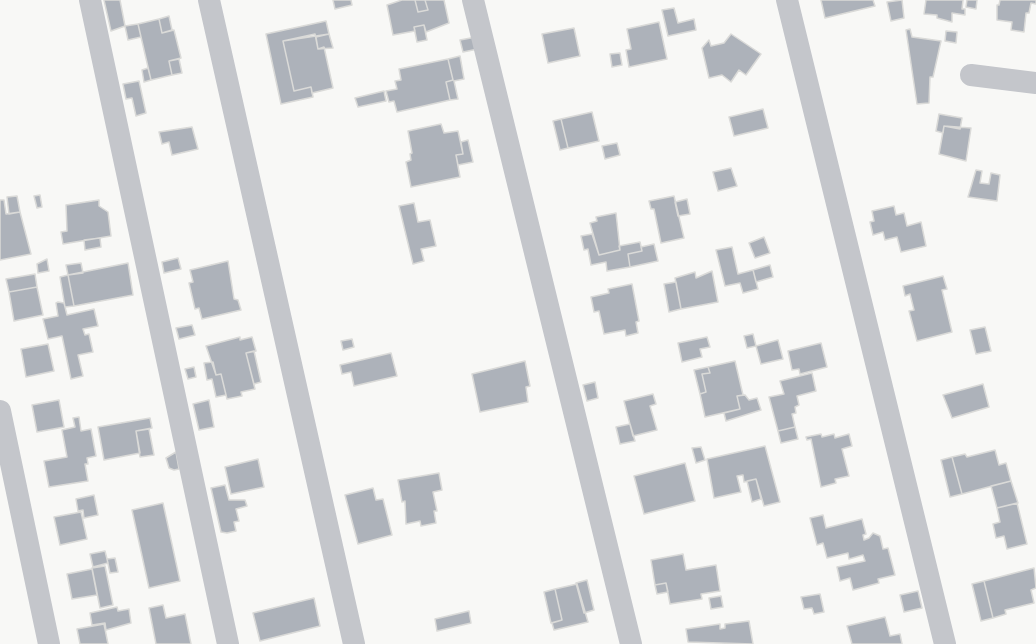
<!DOCTYPE html>
<style>
body{margin:0}
canvas{display:block;background:#f8f8f6}
</style>
<canvas width="1036" height="644"></canvas>
<script>
const ctx = document.querySelector('canvas').getContext('2d');
ctx.lineJoin = 'round';
function fillPath(path, color) { ctx.fillStyle = color; ctx.fill(path, 'evenodd'); }
function strokePath(path, color, width, dash) { ctx.strokeStyle = color; ctx.lineWidth = width; ctx.lineCap = dash ? 'butt' : 'round'; ctx.setLineDash(dash || []); ctx.stroke(path); }
const building = new Path2D(`
 M104 0H120L125 26 111 31Z
 M333 0H351L352 5 335 9Z
 M415 0 418 12 428 10 425 0H444L449 23 426 32 424 25 414 27 415 31 393 35 387 5 402 0Z
 M415 0H425L428 10 418 12Z
 M821 0H873L875 6 825 18Z
 M902 0 904 18 891 21 887 2Z
 M926 0H963L962 9H965V15L952 13V22L937 18V15L924 14Z
 M967 0H977L976 9 966 7Z
 M1000 0H1036V4L1031 3 1029 13H1026L1024 32 1011 30 1012 22 997 20V5H999Z
 M674 8 678 23 694 19 696 30 668 36 662 10Z
 M169 16 172 30 162 33 159 19Z
 M159 19 162 33 174 30 181 58 169 61 172 75 151 80 138 24Z
 M326 21 329 34 283 41 294 91 311 87 313 97 281 104 266 34Z
 M659 22 667 59 629 67 626 50 631 49 627 29Z
 M138 24 141 37 128 40 125 26Z
 M424 25 427 40 417 42 414 27Z
 M574 28 580 56 548 63 542 34Z
 M910 29 912 37 941 41 933 77H930L929 103 917 104 906 30Z
 M946 31 957 32 956 43 945 41Z
 M315 34 318 49 324 47 333 88 312 93 311 87 294 91 283 41Z
 M329 34 333 48 318 49 316 37Z
 M731 34 761 54 746 75 739 70 731 82 722 75 709 78 702 48 709 40 711 46 724 43Z
 M476 37 478 49 463 52 460 40Z
 M620 53 622 65 612 67 610 54Z
 M460 56 464 79 454 81 458 99 450 100 446 82 453 80 448 59Z
 M179 59 182 73 172 75 169 61Z
 M448 59 453 80 446 82 450 100 397 112 394 101 389 102 386 91 397 89 395 81 401 80 399 69Z
 M148 68 151 80 144 82 142 70Z
 M139 81 146 113 136 116 132 98 126 99 123 84Z
 M384 91 386 101 358 107 355 98Z
 M763 109 768 128 734 136 729 117Z
 M592 112 599 141 568 148 561 119Z
 M939 114 962 118 960 129 944 126 943 133 936 131Z
 M561 119 568 148 560 150 553 121Z
 M441 124 444 133 458 131 463 154 456 155 460 177 411 187 406 162 411 160 410 154 412 153 408 131Z
 M944 126 971 128 966 161 939 154Z
 M192 127 198 149 172 155 169 142 162 144 159 132Z
 M468 140 473 162 458 165 456 155 463 154 461 142Z
 M617 143 620 155 605 159 602 146Z
 M731 168 737 186 718 191 713 172Z
 M976 170 982 171 980 183 989 184 991 173 1000 175 997 201 968 197Z
 M40 195 42 207 37 208 34 196Z
 M17 196 20 212 9 214 7 197Z
 M674 196 684 238 661 243 654 209H651L649 201Z
 M687 199 690 214 678 216 675 202Z
 M0 200H4L6 214 20 212 31 254 0 260Z
 M99 200V206L108 212 111 236 63 244 61 232 67 231 66 205Z
 M414 203 418 222 430 220 436 246 421 249 424 261 413 264 399 206Z
 M894 206 896 215 904 213 907 226 921 222 926 246 901 252 897 237 885 240 883 232 873 235 870 222 874 221 872 211Z
 M616 213 620 250 599 255 590 223 597 221 596 217Z
 M592 234 599 255 620 250 619 246 640 242 642 251 628 254 630 267 607 271 606 262 591 265 588 249 584 250 581 236Z
 M764 237 770 253 755 258 749 243Z
 M100 238 101 247 85 250 84 240Z
 M654 244 658 261 630 267 628 254 642 251 641 247Z
 M732 247 738 274 753 270 758 289 743 293 740 283 725 286 716 250Z
 M178 258 181 269 164 273 162 262Z
 M47 259 49 271 38 273 37 264Z
 M228 261 234 299 238 300 241 310 202 319 199 308 195 309 189 283 193 282 190 270Z
 M81 263 83 273 68 275 66 265Z
 M128 263 133 295 74 306 68 275Z
 M770 265 773 277 756 282 753 270Z
 M712 271 718 302 681 309 675 278 695 272 696 278Z
 M35 274 37 287 9 292 6 279Z
 M68 275 74 306 65 307 60 277Z
 M943 276 947 289 942 290 952 332 917 341 909 311 914 310 910 294 905 296 903 286Z
 M676 282 681 309 669 312 664 284Z
 M632 284 639 321 636 322 638 333 626 336 625 330 604 334 599 311 594 312 591 297 609 293 608 289Z
 M37 287 43 315 14 321 9 292Z
 M58 302 64 303 67 315 94 309 98 326 83 329 85 335 89 334 93 352 78 355 83 376 71 379 62 336 48 339 43 319 58 316 56 303Z
 M192 325 195 335 179 339 176 328Z
 M985 327 991 351 976 354 970 330Z
 M753 334 756 346 747 348 744 336Z
 M240 337V340L252 337 256 351 246 353 255 389 241 392 242 396 227 399 221 374 216 375 206 346Z
 M707 337 710 347 700 349 702 357 682 362 678 343Z
 M352 339 354 347 343 350 341 341Z
 M778 340 783 359 761 364 756 346Z
 M821 343 827 367 800 374 799 369 792 370 788 351Z
 M48 344 54 371 26 377 21 349Z
 M254 351 261 382 254 384 246 353Z
 M391 353 397 376 354 386 351 372 342 374 340 365Z
 M525 361 530 386 526 387 528 402 480 412 472 374Z
 M735 361 743 395 737 396 740 409 705 417 700 394 706 392 702 374 710 373 708 367Z
 M213 362 216 375 221 374 226 395 216 397 212 379 207 380 204 363Z
 M194 367 196 377 188 379 185 369Z
 M708 367 710 373 702 374 706 392 700 394 694 370Z
 M812 373 816 391 797 396 799 405 795 407 796 413 792 414 795 427 778 431 769 397 784 394 780 381Z
 M595 382 598 398 587 401 583 385Z
 M983 384 989 407 952 418 943 395Z
 M653 394 656 404 650 406 657 430 633 436 624 401Z
 M745 395 749 400 757 398 761 410 726 421 724 413 740 409 737 396Z
 M59 400 64 427 37 432 32 405Z
 M209 400 214 427 199 430 193 404Z
 M79 417 81 431 91 429 96 456 87 458 88 464H85L88 481 49 487 44 461 67 457 62 430 75 427 73 418Z
 M150 418 152 428 136 431 140 453 104 460 98 427Z
 M630 424 635 441 620 444 616 427Z
 M795 427 798 439 781 443 778 431Z
 M149 429 154 455 140 457 136 431Z
 M821 434 822 437 834 434 835 438 849 434 852 446 842 449 849 476 835 479 836 483 821 487 811 439 807 440 806 437Z
 M765 446 780 502 764 506 756 479 744 482 743 475 737 476 741 492 714 498 707 459Z
 M701 447 705 460 696 463 692 448Z
 M995 450 999 465 1006 463 1011 481 962 494 952 457 965 454 967 457Z
 M176 452 179 469 174 470 169 468 166 458Z
 M952 457 962 494 950 497 941 460Z
 M258 459 264 487 231 494 225 467Z
 M685 463 695 501 644 514 634 476Z
 M439 473 442 490 433 492 437 511H434L436 523 421 526 420 521 406 524 405 501 402 502 398 480Z
 M756 479 761 499 752 502 747 481Z
 M1011 481 1018 503 997 508 991 486Z
 M225 485 229 500H245L247 506 236 509 239 521 234 522 236 531 227 533 221 532 211 488Z
 M373 488 376 500 383 499 392 535 358 544 345 495Z
 M94 495 98 515 84 518 83 510 78 511 76 499Z
 M163 503 180 581 149 588 132 510Z
 M1017 503 1027 544 1007 549 1004 536 996 538 993 524 1000 522 997 508Z
 M81 512 87 539 60 545 54 517Z
 M823 515 826 528 862 519 866 534 863 535 864 540 869 538 873 533 880 536 883 549 888 548 895 575 878 579 879 583 853 590 850 578 840 581 837 567 865 561 863 555 849 559 848 553 827 558 823 543 817 545 810 518Z
 M105 551 108 563 93 567 90 554Z
 M683 554 686 570 716 565 720 591 701 594 702 599 670 604 666 583 655 585 651 560Z
 M115 558 118 572 110 573 107 559Z
 M105 566 113 605 100 608 92 568Z
 M1034 568 1036 588 1031 590 1034 603 1005 610 1006 614 993 618 984 581Z
 M92 569 97 595 72 599 67 574Z
 M587 580 594 610 584 613 576 583Z
 M984 581 993 618 981 621 972 584Z
 M666 583 668 592 657 594 655 585Z
 M577 584 588 622 554 630 552 623 562 620 555 589Z
 M555 589 562 620 551 623 544 592Z
 M918 591 922 608 904 612 900 595Z
 M820 594 824 612 814 614 812 608 804 609 801 597Z
 M721 596 723 607 711 609 709 598Z
 M314 598 320 626 260 641 253 613Z
 M163 605 166 618 185 614 191 644H156L149 608Z
 M117 607 118 611 129 609 131 623 106 630 105 623 92 625 90 613Z
 M469 611 471 623 437 631 435 619Z
 M885 617 890 636 900 634 902 644H852L847 626Z
 M749 621 753 644 688 642 686 629 720 624V629L725 628V624Z
 M104 624 108 644H80L77 629Z`);
const street = new Path2D(`
 M90 0 228 644
 M209 0 354 644
 M473 0 631 644
 M787 0 945 644
 M971 75 1036 83
 M0 411 49 644`);
fillPath(building, '#adb2ba');
strokePath(building, '#dadad8', 1.5);
strokePath(street, '#c4c6cb', 22);
</script>
